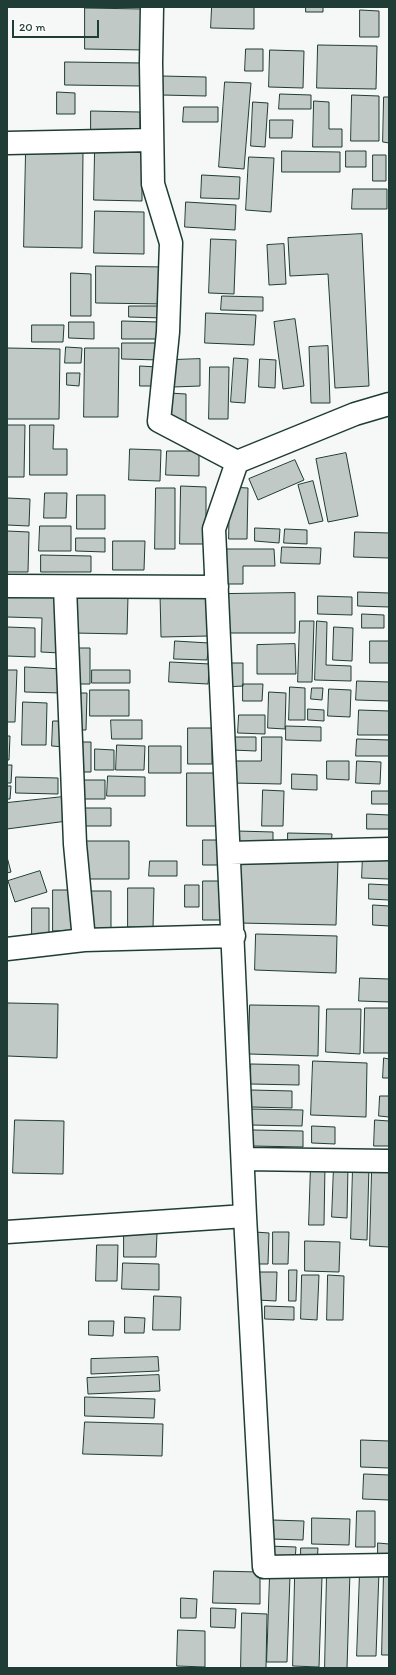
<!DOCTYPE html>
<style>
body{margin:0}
#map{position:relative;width:396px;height:1675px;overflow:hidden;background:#f6f7f7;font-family:Itim,sans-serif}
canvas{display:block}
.frame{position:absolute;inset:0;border:8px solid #1f3d34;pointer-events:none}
.scale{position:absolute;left:12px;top:20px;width:87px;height:18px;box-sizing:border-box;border:2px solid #1f3d34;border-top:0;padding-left:5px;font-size:12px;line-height:14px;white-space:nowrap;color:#1f3d34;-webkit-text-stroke:3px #fff;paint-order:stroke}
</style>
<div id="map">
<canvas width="396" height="1675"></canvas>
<div class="frame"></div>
<div class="scale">20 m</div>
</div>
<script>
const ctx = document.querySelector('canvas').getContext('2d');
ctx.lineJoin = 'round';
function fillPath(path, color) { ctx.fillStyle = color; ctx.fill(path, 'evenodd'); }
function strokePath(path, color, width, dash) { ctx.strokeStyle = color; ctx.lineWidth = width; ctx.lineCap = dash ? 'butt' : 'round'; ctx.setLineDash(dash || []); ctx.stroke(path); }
const building = new Path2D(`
 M212 7H254V29L211 28Z
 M306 7H323V12H306Z
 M85 8 144 9V50L85 49Z
 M360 10 379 11V37H360Z
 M318 45 377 46 376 89 317 88Z
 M246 49H263V71H245Z
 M270 50 304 51 303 88 269 87Z
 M65 62 143 63 142 86 65 85Z
 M161 76 206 77V96L161 95Z
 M225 82 251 83 244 169 219 167Z
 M57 92 75 93V114H57Z
 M280 94 311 95V109H279Z
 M352 95 379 96V141H351Z
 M384 97H389V143L383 142Z
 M314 101 329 102V129H342V147H313Z
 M253 102 268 103 265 147 251 146Z
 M184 107H218V122H183Z
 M91 111 140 112V134L91 133Z
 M270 120H293L292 138H270Z
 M26 150 83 151 82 248 24 247Z
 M95 150H142V201L94 200Z
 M282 151 340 152V172H282Z
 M346 151H366V167H346Z
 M373 155H386V181H373Z
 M249 157 274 158 271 212 246 210Z
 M202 175 240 177 239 199 201 198Z
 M353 189H387V209H352Z
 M186 202 236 205 235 230 185 227Z
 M95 211 144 212V254L94 253Z
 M362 234 369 386 335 388 328 274 290 276 288 238Z
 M211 239 236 240 234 294 209 293Z
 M284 244 286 284 269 285 267 245Z
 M96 266 165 267V304L96 303Z
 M71 273 91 274V316H71Z
 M222 296 263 297V311L221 310Z
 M129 306H163V318L129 317Z
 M206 313 256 315 254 345 205 343Z
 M295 319 304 386 283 389 274 322Z
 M122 321 160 322V339H122Z
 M69 322H94V339L69 338Z
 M32 325H64L63 342H32Z
 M122 343H160V360L122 359Z
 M328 346 330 403H311L309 347Z
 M66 347 82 348 81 363H65Z
 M7 348 60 349 59 419H7Z
 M85 348H119L118 417H84Z
 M234 358 248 359 245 403 231 402Z
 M200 359V386L173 387V360Z
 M260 359 276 360 275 388 259 387Z
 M140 366 157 367 156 386H140Z
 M210 367H229L228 419H209Z
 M67 373H80L79 386 67 385Z
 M169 393 186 394V423H168Z
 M7 425H25L24 477H7Z
 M30 425H54L53 449H67V475H30Z
 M130 449 161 450 160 481 129 480Z
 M167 451H199V476L166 475Z
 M346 453 358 516 328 522 316 459Z
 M295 460 304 480 258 500 249 479Z
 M313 481 323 521 309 524 298 485Z
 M181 486 206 487V544H180Z
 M230 487 248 488 247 539H229Z
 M156 488H175V549H155Z
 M45 493H67L66 518H44Z
 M77 495H105V529H77Z
 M7 498 30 499 29 526 7 525Z
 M40 526H71V551H39Z
 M255 528 280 529 279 543 255 541Z
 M285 529 307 530V544L284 543Z
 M7 531 29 532 28 572H7Z
 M355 532 389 533V558L354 557Z
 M76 538H105V552L76 551Z
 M113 541H145L144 570H113Z
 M282 547 321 548 320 564 281 563Z
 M227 549H274L275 566H243V584H227Z
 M41 555 91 556V572H41Z
 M7 592 61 593 60 653 41 652 42 618 7 617Z
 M358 592 389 593V607L358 606Z
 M208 593 209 636 161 637 160 594Z
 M295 593V633H225V594Z
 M73 596H128L127 634 73 633Z
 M318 596 352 597V615L318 614Z
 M362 614 384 615V628H362Z
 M300 621H314L312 682H298Z
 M317 621 327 622 326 665 351 666V681L315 680Z
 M7 627 35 628V657L7 656Z
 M334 627 353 628 352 661 333 660Z
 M175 641 209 643 207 660 174 659Z
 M370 641H389V663H370Z
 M295 644 296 674H257V645Z
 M75 648H90V684H75Z
 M170 662 210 664 208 684 169 682Z
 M224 663H243V686L224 687Z
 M25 667 63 669 62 693 25 692Z
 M7 670H17L15 722H7Z
 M92 670H130V683H92Z
 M357 681 389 682V701L356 700Z
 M243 684H263L262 701H243Z
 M290 687 305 688V720H289Z
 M312 688H323L322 700 311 699Z
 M329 689 351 690 350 717 328 716Z
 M90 690H129V716H90Z
 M269 692 286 693 285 729 268 728Z
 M75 693H87L86 730H75Z
 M23 702 47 703 46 745H22Z
 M308 709 324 710V721L308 720Z
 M359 710 389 711V735H358Z
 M239 715H265V734L238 733Z
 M111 720H142V739H112Z
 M53 721H65L64 747 52 746Z
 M286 726 321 727V741L286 740Z
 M188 728H212V764H188Z
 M7 736H10L9 760H7Z
 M232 737H256V751L232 750Z
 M262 737H282L281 784 232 783 233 761H261Z
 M357 739 389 740V756H356Z
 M79 742H91V772H78Z
 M117 745 145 746 144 770H116Z
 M149 746H181V773H149Z
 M95 749 114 750V770H95Z
 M327 761H349V780L327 779Z
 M357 761 381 762 380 784 356 783Z
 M7 765H12L11 783H7Z
 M187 773H220V826H187Z
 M292 774 317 775V790L292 789Z
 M108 776 145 777V796H107Z
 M16 777 58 778V794L16 793Z
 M79 780H105V799H79Z
 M7 786H11L10 799H7Z
 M263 790 284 791 283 826H262Z
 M372 791H389V804H372Z
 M63 797 67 821 7 829V803Z
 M79 808H111V826H79Z
 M367 814 389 815V829H367Z
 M237 831 273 832V850L236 849Z
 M288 833 332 834 331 848 288 846Z
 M203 840H220V865H203Z
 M83 841H129V879H83Z
 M363 854 389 855V879L362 878Z
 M7 857 11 872 7 873Z
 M240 857 338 860 336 925 238 923Z
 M150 861H177V876H149Z
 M40 871 47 892 15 902 8 881Z
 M203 881H223V920H203Z
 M369 884 389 885V900L369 899Z
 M185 885H199V907H185Z
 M128 888H154L153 928 128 927Z
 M53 890H77V931H53Z
 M85 891H111V930H85Z
 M373 905 389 906V926L373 925Z
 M32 908H49V935H32Z
 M256 934 337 936 336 973 255 970Z
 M360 978 389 979V1002L359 1001Z
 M8 1003 58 1004 57 1058 7 1056Z
 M250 1005 319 1006 318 1056 249 1054Z
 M365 1008H389V1053H364Z
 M327 1009H361L360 1054 326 1052Z
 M384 1058 389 1059V1078H383Z
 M313 1061 367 1063 366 1117 311 1115Z
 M251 1064 299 1065V1085L251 1084Z
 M251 1090 292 1091V1108L251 1107Z
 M380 1096H389V1117L379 1116Z
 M250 1109 303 1110 302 1126 250 1125Z
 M15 1120 64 1121 63 1174 13 1173Z
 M375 1120 389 1121V1146H374Z
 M312 1126 335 1127V1144L312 1143Z
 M253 1130 303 1131V1147L252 1146Z
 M311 1164H325L324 1225H309Z
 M334 1165 348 1166 347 1218 332 1217Z
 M353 1166H369L367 1240 351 1239Z
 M372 1170H389V1247L370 1246Z
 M124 1232 157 1233 156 1257H124Z
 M255 1232 269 1233 268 1264H254Z
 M273 1232H289L288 1264H273Z
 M305 1241 340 1242 339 1272 305 1271Z
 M97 1245H118L117 1281H96Z
 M123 1263 159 1264V1290L122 1289Z
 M289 1270H297L296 1301H289Z
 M257 1272H277L276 1301 257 1300Z
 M302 1275H319L317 1320 301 1319Z
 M328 1275 344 1276 343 1320H327Z
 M154 1296 181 1297 180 1330H153Z
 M265 1306 294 1307V1320L265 1319Z
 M125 1317 145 1318 144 1333H125Z
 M89 1321H114L113 1336 89 1335Z
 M158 1357 159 1371 91 1374V1359Z
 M159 1375 160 1391 88 1394 87 1378Z
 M85 1397 155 1399 154 1418 85 1416Z
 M85 1422 163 1424 162 1456 83 1454Z
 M361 1440 389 1441V1468L361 1467Z
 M364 1474 389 1475V1500L363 1499Z
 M357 1511H375V1547H356Z
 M312 1518 350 1519 349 1545 312 1544Z
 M272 1520 304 1521 303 1540 272 1539Z
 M378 1543 389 1544V1558H378Z
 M268 1546 296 1547 295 1561H268Z
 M301 1548H318L317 1562H301Z
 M384 1570H389V1655H382Z
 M214 1571 260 1572V1604L213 1603Z
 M327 1571 350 1572 347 1668H325Z
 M360 1571H379L376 1656H357Z
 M270 1575 290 1576 287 1662H267Z
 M295 1577H322L319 1667 293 1666Z
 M181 1598 197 1599 196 1618H181Z
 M211 1608 236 1609 235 1628 211 1627Z
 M242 1613 267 1614 266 1668H241Z
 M178 1630 205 1631V1667L177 1666Z`);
const minor = new Path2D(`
 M152 7 151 63 153 184 171 243 168 332 159 421 237 462
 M7 143 152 140
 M389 404 355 414 237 462 214 529 245 1216 264 1567 389 1565
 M7 586 217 587
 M65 587 75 844 84 940
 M230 853 389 849
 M7 949 84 940 234 936
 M243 1159 389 1161
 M7 1232 245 1216`);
fillPath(building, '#c0c9c6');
strokePath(building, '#1f3d34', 1);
strokePath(minor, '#1f3d34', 25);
strokePath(minor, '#fff', 22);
</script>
